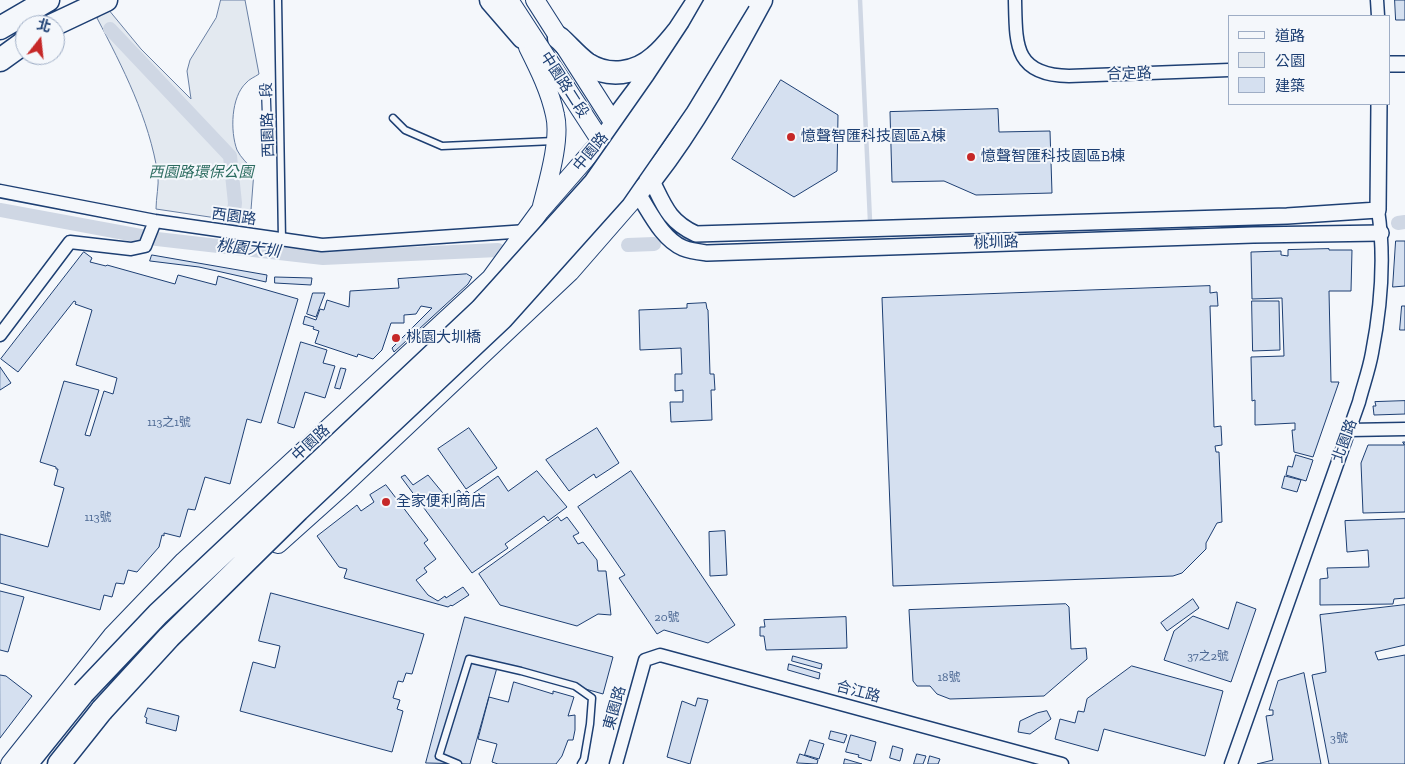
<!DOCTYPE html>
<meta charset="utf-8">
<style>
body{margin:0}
#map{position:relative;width:1405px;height:764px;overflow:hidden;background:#f4f7fb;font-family:"Zilla Slab","Noto Sans TC",serif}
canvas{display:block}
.legend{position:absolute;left:1228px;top:15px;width:162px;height:90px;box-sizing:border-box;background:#f4f7fb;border:1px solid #9eadc5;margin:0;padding:6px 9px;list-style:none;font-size:15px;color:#1d3f73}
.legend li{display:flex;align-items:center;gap:10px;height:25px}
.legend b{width:25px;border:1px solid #9eadc5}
.north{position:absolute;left:15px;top:15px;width:50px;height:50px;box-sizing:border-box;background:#f4f7fb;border:1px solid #9eadc5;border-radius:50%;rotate:16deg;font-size:14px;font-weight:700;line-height:20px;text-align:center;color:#1d3f73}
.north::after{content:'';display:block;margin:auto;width:18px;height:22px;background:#c62828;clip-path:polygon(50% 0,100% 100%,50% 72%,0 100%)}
</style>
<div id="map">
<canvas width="1405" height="764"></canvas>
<ul class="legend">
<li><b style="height:6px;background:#f4f7fb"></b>道路</li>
<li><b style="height:14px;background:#e3e9f0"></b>公園</li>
<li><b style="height:14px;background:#d5e0f0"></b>建築</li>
</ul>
<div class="north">北</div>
</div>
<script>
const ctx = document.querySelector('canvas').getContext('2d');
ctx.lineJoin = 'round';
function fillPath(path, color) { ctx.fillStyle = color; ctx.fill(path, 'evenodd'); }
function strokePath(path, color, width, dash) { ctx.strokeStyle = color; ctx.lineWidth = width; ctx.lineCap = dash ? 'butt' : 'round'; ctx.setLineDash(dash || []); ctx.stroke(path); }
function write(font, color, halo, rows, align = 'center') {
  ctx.font = font + ' "Zilla Slab","Noto Sans TC",serif'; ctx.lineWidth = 4; ctx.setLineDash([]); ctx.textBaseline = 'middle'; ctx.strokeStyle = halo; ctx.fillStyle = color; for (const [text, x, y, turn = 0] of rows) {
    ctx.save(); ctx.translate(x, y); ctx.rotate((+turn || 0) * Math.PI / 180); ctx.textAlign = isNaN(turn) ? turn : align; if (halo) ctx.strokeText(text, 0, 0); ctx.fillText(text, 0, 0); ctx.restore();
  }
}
const green = new Path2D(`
 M221 0H245L259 74C255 77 249 79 246 83 231 97 230 131 237 150 241 158 248 164 254 171L250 223 156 209C156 198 159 185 158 175 149 118 123 68 97 18L108 9 141 49 191 99 187 71 190 60 216 18Z`);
const stream = new Path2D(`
 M860 0 870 221`);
const canal = new Path2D(`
 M110 29 230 156 235 203 230 244
 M0 210 157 239 323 258 498 250
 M1398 223 1405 222
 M628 245 654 244`);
const building = new Path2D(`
 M1395 0H1405V20H1396Z
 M781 80 838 115 837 171 794 197 732 159Z
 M998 109 999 132 1050 131 1052 193 976 195 944 181 892 182 890 112Z
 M1396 241H1405V286L1393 287Z
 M1329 249V250H1352L1351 291H1329L1331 382H1339L1313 457 1294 452 1292 430H1295V423L1255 425V400L1252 401 1251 357 1284 356 1282 298 1252 299 1251 252 1281 251V255L1288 256V250Z
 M84 252 92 258 90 262 106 266 107 265 175 284 178 275 216 285 218 276 298 299 261 423 247 419 230 484 205 477 195 510 188 509 180 537 164 533V536L162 535 159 547 137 572 128 570 124 584 116 583 112 597 104 595 100 610 0 583V534L48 547 64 488 54 485 58 469H56V467L40 462 64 381 99 390 85 435 90 436 104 391 113 394 117 378 76 365 92 310 75 304 76 302 74 301 18 372 1 359Z
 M152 255 267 275 266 282 199 267 150 261Z
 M467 274 472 277 468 284 394 352 392 348 432 308 421 306 416 314 404 315V323H391L382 350 373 359 358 354 357 357 315 343 319 331 313 329 314 327 303 324 305 316 316 320 320 309 324 310 327 300 349 307 350 291 399 288 398 279Z
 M275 277 312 278 311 285 275 283Z
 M1210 286V293L1217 292 1218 306H1210L1214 427 1221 426 1222 445 1215 446 1216 452H1219L1222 522 1217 523 1206 543V549L1182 573 1173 576 893 586 882 298Z
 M313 293H325L316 317 307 314Z
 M1252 301H1279L1280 350 1253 351Z
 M706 303 707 309 708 310 710 374H714L715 390H711L712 420 671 422 670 402H683V390L675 391V374H682L681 348 640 350 639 310 687 308V304Z
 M1402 306H1405V330H1400Z
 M301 342 327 350 323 363 335 366 325 398 305 392 294 428 278 423Z
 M0 367 11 383 0 390Z
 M341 368 346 369 340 389 335 388Z
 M1405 401V414L1374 415 1373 406H1376L1375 402Z
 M469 428 497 468 466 489 438 449Z
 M597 428 619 463 596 478 594 474 569 491 546 460Z
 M1403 442H1405V512L1363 513 1361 463 1368 445H1404Z
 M1296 455 1313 460 1306 481 1286 475 1288 466 1292 467Z
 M537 471 567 507 548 521 544 516 505 544 508 548 472 573 401 477 405 475 413 485 428 475 447 498 459 490 462 494 467 491 471 495 498 476 508 491Z
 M631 471 735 625 708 643 664 630 657 634 619 578 625 575 578 507Z
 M1285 476 1301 480 1297 492 1282 488Z
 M386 485 428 540 424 543 436 559 424 568 427 572 416 580 428 595 438 601 445 596 446 598 463 587 469 595 452 606 451 605 448 607 344 578 347 569 339 567 317 536 357 505 361 511 374 502 370 495Z
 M558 517 561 521 567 517 579 533 573 536 578 544 583 542 597 560 598 571H606L611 615 598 614 577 626 500 605 479 574Z
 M1405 519V598L1394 599 1393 604 1320 605V579L1328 578 1327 568 1369 567 1368 550 1347 552 1345 521Z
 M725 531 727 575 710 576 709 532Z
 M0 591 24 597 8 652 0 650Z
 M271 593 424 634 412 674 406 673 403 682 398 681 393 698 400 700 397 709 403 711 392 752 240 711 253 662 275 668 280 646 259 641Z
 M1193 599 1199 608 1167 631 1161 623Z
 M1237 602 1256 609 1231 682 1164 660 1174 631 1193 616 1228 629Z
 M1066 604 1069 607 1071 649 1086 648 1087 659 1044 696 950 699 937 694 930 686H917L913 681 909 610Z
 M1405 605V645L1375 652 1378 660 1405 655V764H1329L1312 675 1326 672 1320 615Z
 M465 617 613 657 603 694 498 664 470 764 426 763Z
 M846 617 847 648 766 650 764 636H760V627H765L764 620Z
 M793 656 822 664 821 669 792 661Z
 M789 664 820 673 819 679 788 670Z
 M1132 666 1223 691 1205 756 1104 729 1098 751 1055 739 1060 719 1075 723 1078 711 1084 712 1087 699Z
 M1304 673 1321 764H1257L1273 760 1266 716 1273 715V710H1269L1278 681Z
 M0 675 6 676 32 696 0 738Z
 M514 682 553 694V691L574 697 568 716 575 715V730L573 740H568L562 756 556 764H498L492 762 497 744 478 739 489 697 508 702Z
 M698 698 708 700 690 764 667 757 682 701 695 706Z
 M148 708 179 716 176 731 146 723 147 718 145 717Z
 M1047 711 1051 719 1030 734 1018 732 1020 721 1037 713Z
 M831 731 847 735 844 743 829 739Z
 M851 735 876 742 871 761 858 757 859 755 846 752Z
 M810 740 824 744 819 759 805 755Z
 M893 746 903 749 900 761 890 758Z
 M800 754 818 760 817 764 797 763Z
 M917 754 926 756 923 764H914Z
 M930 756 940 759 938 764H928Z
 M845 759 862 764H844Z`);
const service = new Path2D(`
 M278 0 282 240
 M393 118 405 130 442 146 554 141
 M458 764 439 756 469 659 521 671 575 686 592 698 590 724 584 759 581 764`);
const minor = new Path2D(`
 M1015 0C1016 45 1014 75 1069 76L1229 70
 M1377 0 1378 16
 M0 191 155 221 322 245 527 231
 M0 335 70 242 131 249 145 246 155 221
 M1349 430 1405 429
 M616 764 645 660 660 655 1062 764
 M1231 764 1359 402C1363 386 1369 370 1372 353 1381 307 1385 256 1378 210`);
const tertiary = new Path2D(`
 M1389 64H1405
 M651 179C664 205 668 221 696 234L1287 216 1378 210 1379 104
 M638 194C650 212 662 239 683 248 690 251 699 252 707 253L1253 235 1381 233`);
const secondary = new Path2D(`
 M509 0 606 149
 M535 0 620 133
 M528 47C539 69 550 91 555 115 561 139 548 182 542 206
 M278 544 345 484 570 272 651 179 645 169
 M10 764 112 636 184 561 491 278 540 211 601 141 614 123`);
const motorway = new Path2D(`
 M491 0 523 37
 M53 25 106 0
 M0 28 48 0
 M559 38C568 46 577 57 587 64 609 78 636 74 655 57 666 48 674 36 684 25
 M0 60 25 42
 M614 123 650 75 699 0
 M651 179C694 124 728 61 761 0
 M26 764 83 693
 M59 764 102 710`);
const motorwayBridge = new Path2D(`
 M83 693 158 614 481 310 595 183 663 86 698 33 717 0
 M102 710 169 637 298 510 502 318 614 193 677 102 739 0`);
const markers = [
 [791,137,5,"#c62828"],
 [971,157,5,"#c62828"],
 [396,338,5,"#c62828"],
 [386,502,5,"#c62828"]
];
const numberNames = [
 ["113之1號",169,423],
 ["113號",98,518],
 ["20號",667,618],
 ["37之2號",1208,657],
 ["18號",949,678],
 ["3號",1339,739]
];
const streetNames = [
 ["合定路",1129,74,-2],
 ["中園路二段",564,85,57],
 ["西園路二段",268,120,-92],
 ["中園路",591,152,-50],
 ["西園路",234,217,8],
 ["桃圳路",996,243,-2],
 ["北園路",1345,441,-70],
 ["中園路",311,443,-43],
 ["合江路",858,692,15],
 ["東園路",615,708,-74]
];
const poiNames = [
 ["憶聲智匯科技園區A棟",801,137],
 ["憶聲智匯科技園區B棟",981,157],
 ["桃園大圳橋",406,338],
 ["全家便利商店",396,502]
];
const parkNames = [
 ["西園路環保公園",201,173]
];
const waterNames = [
 ["桃園大圳",248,249,6]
];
fillPath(green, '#e3e9f0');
strokePath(green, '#687fa3', 1);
strokePath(stream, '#cfd7e4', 4.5);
strokePath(canal, '#cfd7e4', 14);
fillPath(building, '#d5e0f0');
strokePath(building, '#1d3f73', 1);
strokePath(service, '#1d3f73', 9);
strokePath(minor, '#1d3f73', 15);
strokePath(tertiary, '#1d3f73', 18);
strokePath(secondary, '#1d3f73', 20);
strokePath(motorway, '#1d3f73', 25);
strokePath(service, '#f4f7fb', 6);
strokePath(minor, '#f4f7fb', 12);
strokePath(tertiary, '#f4f7fb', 15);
strokePath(secondary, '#f4f7fb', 18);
strokePath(motorway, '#f4f7fb', 22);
strokePath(motorwayBridge, '#1d3f73', 25, []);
strokePath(motorwayBridge, '#f4f7fb', 22);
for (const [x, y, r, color] of markers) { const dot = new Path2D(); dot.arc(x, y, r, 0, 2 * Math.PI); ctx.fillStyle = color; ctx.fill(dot); strokePath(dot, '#f4f7fb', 2); }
write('12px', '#4b6792', null, numberNames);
write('15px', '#1d3f73', '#f4f7fb', streetNames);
write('15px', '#1d3f73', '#f4f7fb', poiNames, 'left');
write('italic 15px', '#2c6c60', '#f4f7fb', parkNames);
write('italic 16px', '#1d3f73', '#f4f7fb', waterNames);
</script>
